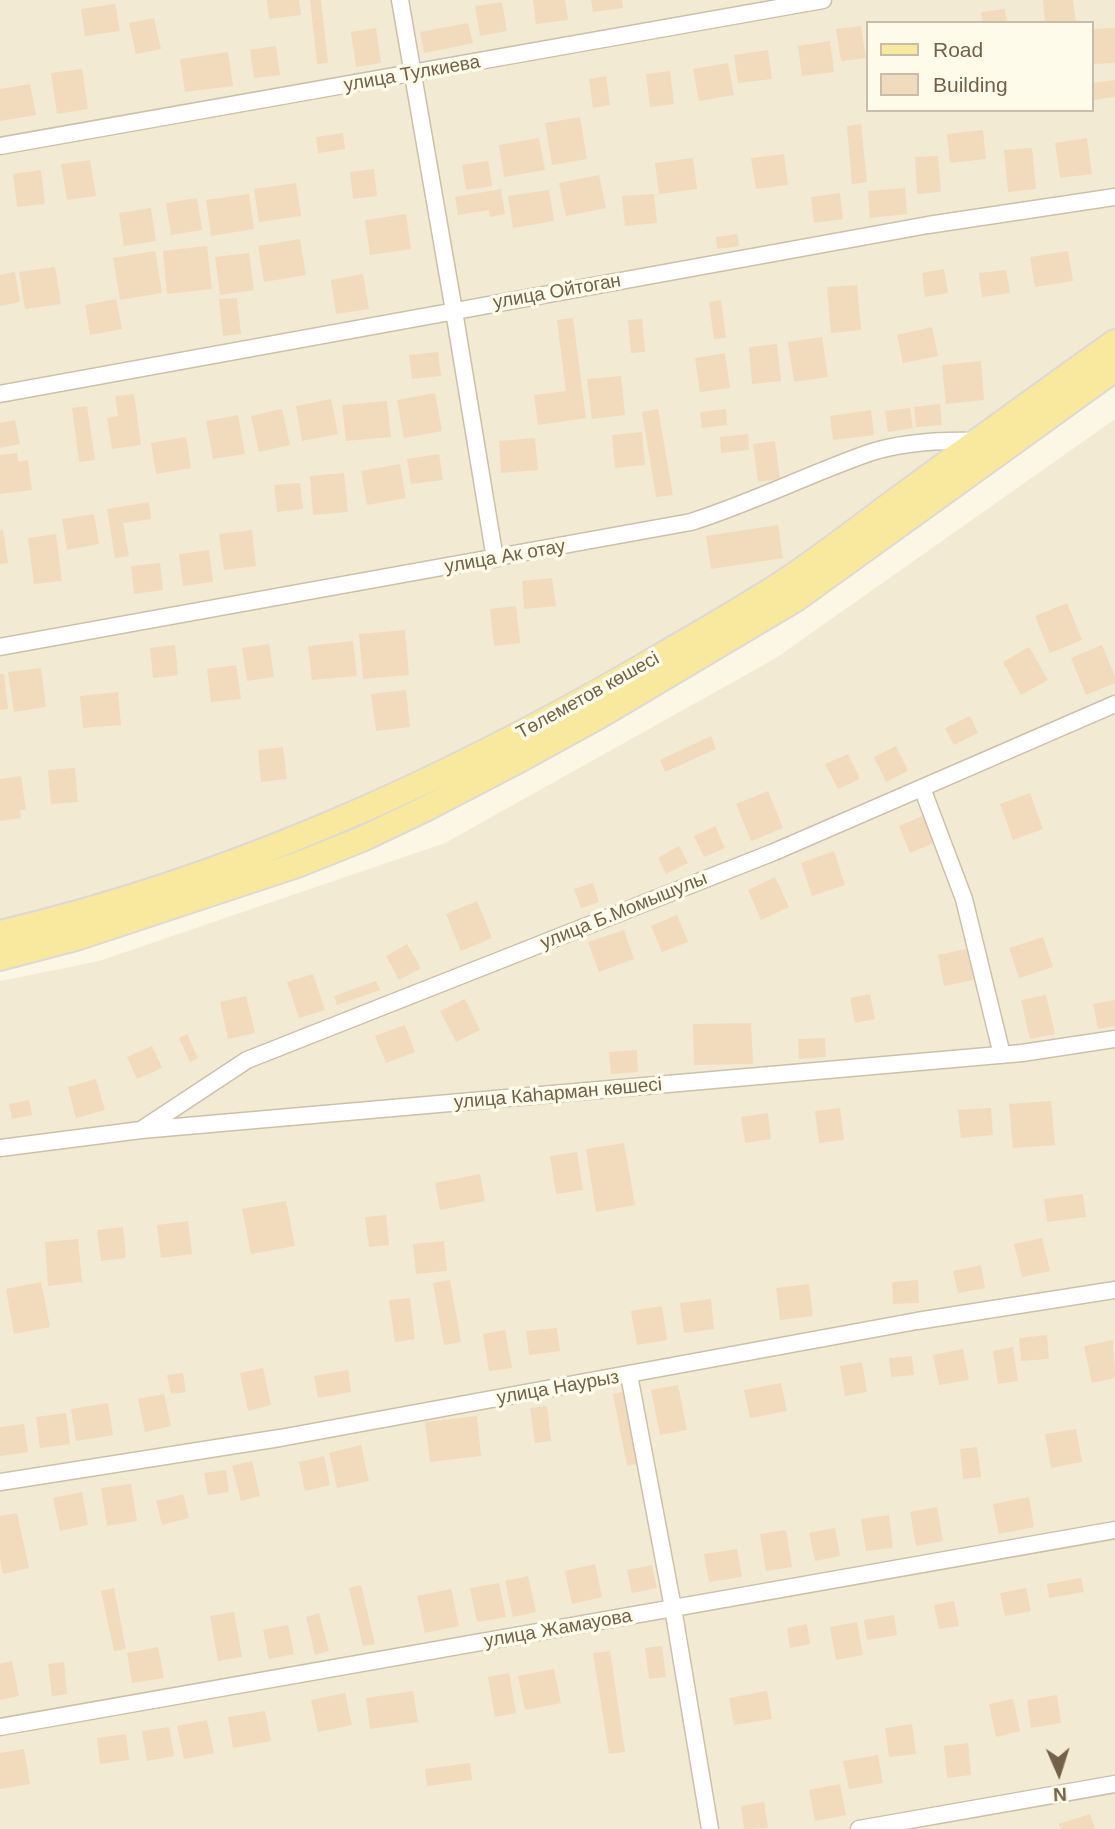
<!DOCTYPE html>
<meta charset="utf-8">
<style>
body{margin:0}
#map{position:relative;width:1115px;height:1829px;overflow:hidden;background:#fcf7e4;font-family:Arial,sans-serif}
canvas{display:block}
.legend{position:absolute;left:866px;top:21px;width:228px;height:91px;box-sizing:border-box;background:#fffbea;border:2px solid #c7bdaa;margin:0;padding:9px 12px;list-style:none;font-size:21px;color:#74614a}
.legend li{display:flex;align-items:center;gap:14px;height:35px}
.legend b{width:35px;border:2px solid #c7bdaa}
.north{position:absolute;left:1024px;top:1738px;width:70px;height:70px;-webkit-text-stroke:5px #fffbea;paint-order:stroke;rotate:177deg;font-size:19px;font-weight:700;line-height:28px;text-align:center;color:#74614a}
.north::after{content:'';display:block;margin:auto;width:24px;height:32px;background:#74614a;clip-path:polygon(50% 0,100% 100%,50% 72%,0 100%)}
</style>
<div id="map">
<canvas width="1115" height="1829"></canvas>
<ul class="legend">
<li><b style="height:9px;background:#f9e99e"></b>Road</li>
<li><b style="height:19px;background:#f1dbbc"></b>Building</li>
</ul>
<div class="north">N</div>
</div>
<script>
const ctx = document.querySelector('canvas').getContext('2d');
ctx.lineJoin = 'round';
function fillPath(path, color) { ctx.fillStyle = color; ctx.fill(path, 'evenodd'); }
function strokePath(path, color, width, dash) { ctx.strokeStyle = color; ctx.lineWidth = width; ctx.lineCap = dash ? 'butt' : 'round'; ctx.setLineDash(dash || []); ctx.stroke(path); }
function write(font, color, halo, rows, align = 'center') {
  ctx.font = font + ' Arial,sans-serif'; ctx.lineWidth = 7; ctx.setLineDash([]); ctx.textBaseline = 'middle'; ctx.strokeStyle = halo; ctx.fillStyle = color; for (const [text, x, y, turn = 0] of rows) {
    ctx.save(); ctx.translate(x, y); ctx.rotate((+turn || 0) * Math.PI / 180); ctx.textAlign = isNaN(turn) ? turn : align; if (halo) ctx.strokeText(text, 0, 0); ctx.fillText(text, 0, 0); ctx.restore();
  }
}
const residential = new Path2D(`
 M0 0H1115V366L643 693 95 918 0 936ZM868 23H1092V110H868Z
 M1115 419V1829H0V981L99 961 445 843 776 658Z`);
const building = new Path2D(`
 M267 0H299L301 15 269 19Z
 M310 0H321L328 63 317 64Z
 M533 0H565L568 20 536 24Z
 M591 0H622L623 8 593 12Z
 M1043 0H1073L1076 23H1045Z
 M502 2 507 31 480 36 475 6Z
 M115 4 120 31 85 36 81 9Z
 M1005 9 1007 23H983L981 12Z
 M154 18 161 49 136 54 129 23Z
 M468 23 473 43 424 53 420 32Z
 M861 26 866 58 841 61 836 29Z
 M376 28 381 63 356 67 351 32Z
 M1115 28V63L1092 64V29Z
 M830 41 834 72 802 76 798 46Z
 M276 46 280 75 254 78 250 50Z
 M768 50 772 79 738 83 734 55Z
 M228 52 233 86 185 92 180 59Z
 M728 63 734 95 699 101 693 69Z
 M82 69 88 109 57 114 51 73Z
 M670 71 674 104 650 107 646 74Z
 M606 76 610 105 593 108 589 79Z
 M1115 80V97L1092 100V83Z
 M30 84 36 115 0 121V89Z
 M580 117 587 159 552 165 545 123Z
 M861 124 867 182 852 184 847 126Z
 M983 130 986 159 950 163 947 134Z
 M343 133 345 149 318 153 316 137Z
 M539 138 545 170 504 177 499 145Z
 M1087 138 1092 174 1060 178 1055 143Z
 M1032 148 1036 189 1008 192 1004 150Z
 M784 154 788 185 756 189 751 158Z
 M938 156 941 192 917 194 915 157Z
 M693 158 697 189 659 194 655 163Z
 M90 160 96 196 67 200 61 164Z
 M488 161 492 186 466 190 462 165Z
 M374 169 377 196 353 199 350 172Z
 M41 170 45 204 17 207 13 174Z
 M599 175 606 208 566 216 559 183Z
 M296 183 301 216 259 222 254 189Z
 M905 188 907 214 870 218 868 191Z
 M501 189 505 214 490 217 489 210 458 215 455 197Z
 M549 190 554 221 513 228 508 196Z
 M840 193 843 219 814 223 811 197Z
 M249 194 254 229 211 236 206 200Z
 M654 194 657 223 625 226 622 196Z
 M197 198 202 230 171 235 166 203Z
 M151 208 156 241 124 246 119 213Z
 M406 214 411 249 370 255 365 220Z
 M737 234 739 246 717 249 716 237Z
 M300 239 306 275 264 282 258 246Z
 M207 246 212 289 167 294 163 251Z
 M155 251 162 293 120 300 113 258Z
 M1068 251 1073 281 1035 287 1030 257Z
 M249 253 254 290 220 295 215 257Z
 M55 267 61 304 25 309 19 272Z
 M944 269 948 293 925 297 922 273Z
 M1006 270 1010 293 982 297 979 273Z
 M15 272 20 302 0 306V275Z
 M363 274 369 309 336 314 331 280Z
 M857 285 861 330 831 333 827 287Z
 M237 298 241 334 223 336 219 299Z
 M116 299 122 329 90 335 85 305Z
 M721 300 726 338 714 339 709 302Z
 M573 318 586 418 538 425 534 395 566 391 557 320Z
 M642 319 645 352 631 353 628 320Z
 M932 327 938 356 903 363 897 335Z
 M822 337 828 377 794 382 788 342Z
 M777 344 781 381 752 384 749 347Z
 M438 352 441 376 412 379 409 355Z
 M725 353 730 388 700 392 695 358Z
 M981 361 984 400 946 404 942 365Z
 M621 376 625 415 592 419 587 379Z
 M435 393 442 431 404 438 397 400Z
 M134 394 141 445 112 449 107 418 118 416 115 396Z
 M331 399 338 434 302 441 296 406Z
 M387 401 391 437 346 441 342 405Z
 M940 404 942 425 916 427 914 407Z
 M87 406 95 460 79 462 72 408Z
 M910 408 913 428 888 432 885 411Z
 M282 409 290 445 259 452 251 416Z
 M658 409 673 495 656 497 642 412Z
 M726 409 727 425 702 428 700 412Z
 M871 410 874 435 833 440 830 416Z
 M238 415 245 454 213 459 206 421Z
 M15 420 20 444 0 448V423Z
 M642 432 645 465 615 468 612 435Z
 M748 434 749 450 721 453 720 437Z
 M186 437 191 468 156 474 151 443Z
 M535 438 538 470 501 473 499 441Z
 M775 441 780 479 758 482 753 444Z
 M17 453 18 462 28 460 32 490 0 494V455Z
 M439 454 443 480 411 484 407 459Z
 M400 464 406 498 367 505 361 471Z
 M344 473 348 512 313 515 310 476Z
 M300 483 303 509 277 512 274 485Z
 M149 502 151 519 123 523 129 556 115 558 107 509Z
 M94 514 99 544 67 550 62 519Z
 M778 525 783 558 711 569 706 536Z
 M3 530 8 563 0 564V531Z
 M252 530 256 566 224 570 219 534Z
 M56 534 62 581 34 584 28 538Z
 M209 550 213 582 183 586 179 554Z
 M160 563 163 590 134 594 131 566Z
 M552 578 556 606 524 609 522 581Z
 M1067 603 1082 640 1050 653 1035 616Z
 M516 606 520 643 494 646 490 609Z
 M405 630 409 675 363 679 359 634Z
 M353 641 357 676 312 680 308 646Z
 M269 644 274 677 247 681 242 648Z
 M175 645 178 675 153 678 150 648Z
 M1102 645 1115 676V683L1086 695 1071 658Z
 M1029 647 1048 680 1021 695 1003 662Z
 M236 665 241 699 211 702 207 669Z
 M41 668 46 707 14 712 8 672Z
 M0 674H4L8 709 0 710Z
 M406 690 410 727 376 731 371 694Z
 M118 692 121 725 83 728 80 696Z
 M970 716 978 733 954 745 945 728Z
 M711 736 716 749 665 772 660 760Z
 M896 746 908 771 886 782 874 757Z
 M283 747 287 779 261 782 258 750Z
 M848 754 860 779 838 789 825 764Z
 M75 768 78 802 51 804 48 770Z
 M21 776 26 810H20L21 818 0 821V779Z
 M768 791 783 828 751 841 736 804Z
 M1030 793 1043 829 1013 840 1000 804Z
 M927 814 938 841 910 853 899 826Z
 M715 826 725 848 704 857 694 836Z
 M679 846 688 863 666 874 658 858Z
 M834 851 845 885 812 896 801 863Z
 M775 877 789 907 761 920 748 890Z
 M593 883 599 902 581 908 574 889Z
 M477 901 492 938 461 951 446 914Z
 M677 915 688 942 662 952 651 926Z
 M624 930 634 959 599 972 588 942Z
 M1043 937 1053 967 1019 978 1009 948Z
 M407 944 421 968 399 980 386 956Z
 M971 948 978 979 944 986 938 955Z
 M313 974 325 1010 299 1018 287 982Z
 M376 981 380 990 337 1005 334 996Z
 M870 994 875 1019 855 1023 850 998Z
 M1046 995 1055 1034 1030 1039 1021 1000Z
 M246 996 255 1033 228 1039 220 1002Z
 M465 999 480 1030 456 1042 440 1011Z
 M1115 1000V1026L1098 1029 1093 1004Z
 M751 1023 753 1064 694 1065 693 1024Z
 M405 1025 415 1052 386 1063 375 1036Z
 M187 1034 198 1058 190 1062 179 1038Z
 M825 1038 826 1057 799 1059 798 1039Z
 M152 1046 162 1068 137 1079 127 1057Z
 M637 1050 638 1072 611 1074 609 1052Z
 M96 1079 105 1110 76 1118 68 1087Z
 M29 1100 32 1115 12 1119 9 1104Z
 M1051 1101 1055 1145 1013 1148 1009 1104Z
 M840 1108 844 1140 819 1143 815 1111Z
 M991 1108 993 1135 961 1138 958 1110Z
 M768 1113 771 1139 745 1143 741 1117Z
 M624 1143 635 1205 596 1212 586 1149Z
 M577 1152 583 1190 556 1194 550 1156Z
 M480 1174 485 1201 440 1210 435 1183Z
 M1083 1194 1086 1217 1047 1222 1044 1199Z
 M286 1201 295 1246 251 1254 242 1209Z
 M386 1215 389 1245 369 1247 365 1217Z
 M188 1221 192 1254 161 1258 157 1225Z
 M123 1227 126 1258 101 1261 97 1230Z
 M1042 1238 1050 1271 1022 1277 1014 1244Z
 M78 1239 82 1282 48 1286 45 1242Z
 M444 1241 447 1271 416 1274 413 1244Z
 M981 1265 985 1288 958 1293 953 1271Z
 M450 1280 461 1342 444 1345 433 1283Z
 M918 1280 919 1303 893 1304 892 1282Z
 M41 1282 50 1327 14 1334 6 1289Z
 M809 1284 813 1316 780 1320 776 1288Z
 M410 1298 415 1339 395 1342 389 1300Z
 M711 1299 714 1329 684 1333 680 1303Z
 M662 1306 667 1340 637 1345 631 1311Z
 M557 1328 560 1351 529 1355 526 1331Z
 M505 1330 512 1368 489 1371 483 1334Z
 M1047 1335 1049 1359 1021 1361 1019 1338Z
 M1113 1340 1115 1378 1092 1383 1084 1346Z
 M1013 1347 1018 1381 998 1384 993 1351Z
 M963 1349 969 1380 939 1385 933 1355Z
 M912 1356 914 1375 891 1377 889 1358Z
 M862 1362 867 1392 845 1396 840 1366Z
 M263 1368 271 1405 248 1411 240 1373Z
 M348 1370 351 1392 318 1398 314 1376Z
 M183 1373 186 1392 171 1394 167 1375Z
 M781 1383 787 1411 750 1418 744 1390Z
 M678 1385 687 1430 660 1435 651 1390Z
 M628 1391 642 1463 627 1466 613 1394Z
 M164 1394 171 1426 145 1432 138 1399Z
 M108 1403 113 1435 76 1441 71 1409Z
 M547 1406 551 1441 535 1443 530 1408Z
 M66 1413 70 1444 40 1448 36 1417Z
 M477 1416 481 1456 430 1462 425 1422Z
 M24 1424 28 1452 0 1456V1427Z
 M1076 1429 1082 1462 1051 1468 1045 1434Z
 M361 1445 369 1481 337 1488 329 1453Z
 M977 1447 981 1477 963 1479 960 1449Z
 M324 1456 330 1485 305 1491 299 1462Z
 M252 1461 260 1496 241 1501 232 1466Z
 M226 1470 229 1492 208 1495 204 1473Z
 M131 1484 137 1521 107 1526 101 1488Z
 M82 1492 88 1525 60 1531 53 1498Z
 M183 1494 189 1518 162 1525 156 1501Z
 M1029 1497 1034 1527 999 1534 993 1504Z
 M937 1507 943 1541 916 1546 910 1512Z
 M17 1513 29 1568 3 1574 0 1559V1516Z
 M889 1515 893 1548 866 1551 861 1519Z
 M835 1528 840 1556 815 1561 809 1533Z
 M786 1530 792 1567 766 1571 760 1534Z
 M737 1549 742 1577 709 1582 704 1554Z
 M595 1564 602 1597 572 1604 565 1571Z
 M652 1565 657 1588 632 1593 627 1570Z
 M528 1576 536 1612 513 1617 505 1581Z
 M1081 1578 1084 1592 1049 1598 1047 1584Z
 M499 1583 506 1617 477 1622 470 1588Z
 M361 1585 375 1644 363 1646 349 1588Z
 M114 1588 126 1649 114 1651 101 1591Z
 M1026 1588 1031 1611 1005 1616 1000 1593Z
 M451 1589 459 1626 425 1633 417 1596Z
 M954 1601 959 1626 939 1629 934 1605Z
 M234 1612 242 1657 218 1661 210 1616Z
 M319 1613 329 1651 315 1655 306 1617Z
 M894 1615 897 1635 867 1640 864 1620Z
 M857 1622 863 1655 836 1660 830 1627Z
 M807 1624 810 1644 790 1648 787 1628Z
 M288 1625 294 1654 269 1659 263 1630Z
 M662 1646 666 1677 649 1679 645 1648Z
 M158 1647 164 1678 132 1683 127 1653Z
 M610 1651 625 1752 609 1754 593 1653Z
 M12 1661 19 1696 0 1700V1664Z
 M64 1662 67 1694 52 1696 48 1664Z
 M554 1669 561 1703 525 1710 518 1676Z
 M509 1673 516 1713 495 1717 488 1677Z
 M413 1691 418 1722 370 1729 366 1698Z
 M767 1691 772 1719 734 1725 729 1698Z
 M345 1693 352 1725 318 1732 311 1700Z
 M1057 1695 1061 1723 1031 1728 1027 1700Z
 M1013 1699 1020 1731 996 1737 989 1704Z
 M265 1711 271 1741 233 1748 228 1717Z
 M207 1720 214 1753 184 1759 177 1726Z
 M912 1724 916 1754 889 1757 885 1728Z
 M169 1727 174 1756 147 1761 142 1731Z
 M126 1734 129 1760 100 1764 97 1738Z
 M968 1743 971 1775 947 1778 944 1746Z
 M24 1749 30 1784 0 1789V1753Z
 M878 1755 883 1783 849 1789 843 1761Z
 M470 1763 472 1780 427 1786 425 1769Z
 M840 1784 846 1815 815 1821 809 1790Z
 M764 1802 768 1828 744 1829 741 1806Z
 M1090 1814 1095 1829H1061L1059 1824Z`);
const street = new Path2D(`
 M400 0 454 311 495 559
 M0 146 823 0
 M0 394 928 225 1115 197
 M0 647 691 522C751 503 807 475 866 454 900 442 942 440 978 441
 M922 788 964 899 1002 1055
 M144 1128 247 1060 774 852 1115 704
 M0 1148 141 1130 1022 1053 1115 1039
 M629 1375 673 1608 710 1829
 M0 1482 280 1438 917 1321 1115 1290
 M0 1727 1115 1530
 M859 1829 1115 1784`);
const primary = new Path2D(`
 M0 933C230 879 443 782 647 664 693 637 739 611 784 582 823 556 860 527 898 499 970 446 1042 394 1115 342
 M0 958 76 938 297 865 362 839 425 809 519 760 601 715 796 599 1115 369`);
const streetNames = [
 ["улица Тулкиева",412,74,-10],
 ["улица Ойтоган",557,292,-10],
 ["улица Ак отау",505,557,-10],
 ["Төлеметов көшесі",588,696,-29],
 ["улица Б.Момышулы",624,911,-22],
 ["улица Каһарман көшесі",558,1094,-5],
 ["улица Наурыз",558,1388,-10],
 ["улица Жамауова",558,1629,-10]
];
fillPath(residential, '#f3ead3');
fillPath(building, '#f1dbbc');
strokePath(street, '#cdc0ab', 19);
strokePath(primary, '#ded9d4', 28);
strokePath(street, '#fff', 16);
strokePath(primary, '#f9e99e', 24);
write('19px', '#74614a', '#fffbea', streetNames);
</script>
